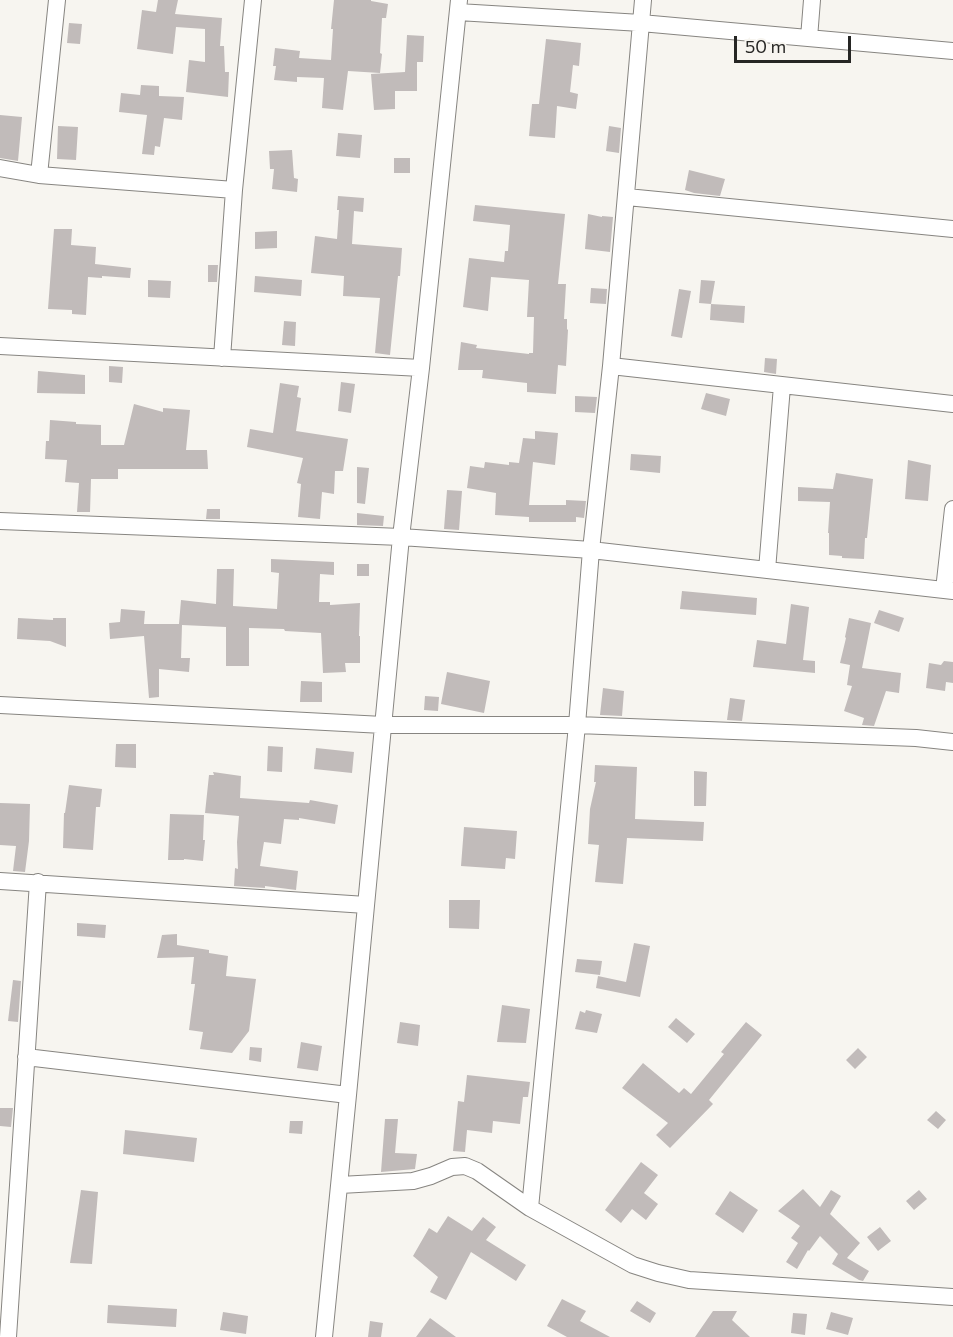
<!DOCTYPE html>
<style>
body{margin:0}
#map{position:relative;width:953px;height:1337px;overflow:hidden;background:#f7f5f0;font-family:Commissioner,sans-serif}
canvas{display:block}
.scale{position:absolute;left:734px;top:36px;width:117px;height:27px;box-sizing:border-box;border:3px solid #262624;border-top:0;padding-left:8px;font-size:18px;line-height:21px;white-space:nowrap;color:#262624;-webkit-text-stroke:4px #f7f5f0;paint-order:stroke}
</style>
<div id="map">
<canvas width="953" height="1337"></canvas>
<div class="scale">50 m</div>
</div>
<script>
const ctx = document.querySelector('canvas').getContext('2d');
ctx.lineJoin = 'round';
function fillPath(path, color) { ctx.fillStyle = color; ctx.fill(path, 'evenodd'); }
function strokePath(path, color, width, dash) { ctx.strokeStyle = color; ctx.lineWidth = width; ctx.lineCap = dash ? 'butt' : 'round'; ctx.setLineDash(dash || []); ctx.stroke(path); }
const building = new Path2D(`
 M158 0H178L175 14 222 18 220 46H224L225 72H229L228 97 186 92 189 60 205 62V29L176 27 173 54 137 49 142 10 156 12Z
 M334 0H371V1L388 4 386 18H382L380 53 382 54 380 73 348 71 343 110 322 108 324 78 297 77V82L274 80 276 66H273L275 48 300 51 299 58 331 60 333 29H331Z
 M69 23 82 24 80 44 67 43Z
 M407 35 424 36 423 62H417V91H395V109L374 110 371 74 405 72Z
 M546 39 581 43 579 66 573 65 570 92 578 94 576 109 557 106 555 138 529 136 532 104H539Z
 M141 85 159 86V96L184 97 182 120 164 118 160 147 155 146 154 155 142 154 147 115 119 112 121 93 140 95Z
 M0 115 22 117 18 161 0 158Z
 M58 126 78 127 76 160 57 159Z
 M609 126 621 128 619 153 606 151Z
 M338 133 362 135 360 158 336 156Z
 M292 150 294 178 298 179 297 192 272 189 274 169H270L269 151Z
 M394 158H410V173H394Z
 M689 170 725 179 720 196 694 193 685 190Z
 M338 196 364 198 363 212 354 211 352 244 402 248 400 276H398L390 355 375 353 380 298 343 296 344 276 311 273 315 236 337 239 339 210H337Z
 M475 205 565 214 558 284H566L564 319H567V329L568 330 566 366 558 365 556 394 527 392V383L482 378 483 370H458L461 342 477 345 476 348 529 354V353H533L534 317H527L529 280 491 277 488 311 463 307 469 258 504 262 505 251H508L510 225 473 221Z
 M588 214 602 217V216L613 217 610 252 585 249Z
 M54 229H72L71 245 96 247 95 264 131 268 130 278 102 276V278L88 277 86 315 72 314V310L48 309Z
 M277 231V248L255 249V232Z
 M208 265H218L217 282H208Z
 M255 276 302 280 301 296 254 292Z
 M148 280 171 281 170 298 148 297Z
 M701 280 715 281 711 304 699 303Z
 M591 288 607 289 606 304 590 303Z
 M679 289 691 291 682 338 671 336Z
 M711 304 745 306 744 323 710 320Z
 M284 321 296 322 295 346 282 345Z
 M765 358 777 359 776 374 764 372Z
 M109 366 123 367 122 383 109 382Z
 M38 371 85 375V394L37 393Z
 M341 382 355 384 351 413 338 411Z
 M280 383 299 386 297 397 301 398 296 431 348 439 343 471H335L334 494 322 492 320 519 298 517 301 484 297 483 303 458 247 447 250 429 273 433Z
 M706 393 730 399 726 416 701 409Z
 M575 396 597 397 595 413 575 412Z
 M134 404 163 412V408L190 410 186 450H207L208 469H118V479H91L90 512H77L79 483 65 482 67 460 45 459 46 441H49L50 420 76 422V424L101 425V445H124Z
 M535 431 558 433 555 465 533 462 529 505H566V500L586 501 584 518 576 517V522H529V517L495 515 496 493 467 488 470 466 484 468 485 462 509 465V462L519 463 523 438 535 439Z
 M631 454 661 456 660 473 630 470Z
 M908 460 931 465 928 501 905 499Z
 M357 467 369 468 365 504 357 503Z
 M836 473 873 479 867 538H865L864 559 842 558V556L829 555V533H828L830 502 798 501V487L833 489Z
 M447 490 462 491 459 530 444 529Z
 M207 509H220V519H206Z
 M357 513 384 516 383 526 357 525Z
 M271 559 334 562V575L320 574 319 602H330V605L360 603 359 636H360V663H345L346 672 323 673 321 633 285 631 284 629 249 628V666H226V627L182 625 181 658H190L189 672 159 669V697L149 698 144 636 110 639 109 623 120 622 121 609 145 611 144 624H179L181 600 216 604 217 569H234L233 606 277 609 279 573 271 572Z
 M357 564H369V576H357Z
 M682 591 757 598 756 615 680 609Z
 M791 604 809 607 803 660 815 661V673L753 667 757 640 786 644Z
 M879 610 904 618 899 632 874 623Z
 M18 618 53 620V618H66V647L50 641 17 639Z
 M849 618 871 623 862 668 901 673 899 693 886 691 874 726 862 725 864 718 844 711 852 686 847 685 850 665 840 663 846 638 845 637Z
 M944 661 953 662V683L946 682 945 691 926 688 929 663 941 665Z
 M447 672 490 681 484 713 441 704Z
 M301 681 322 682V702H300Z
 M603 688 624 691 622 716 600 715Z
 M425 696 439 697 438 711 424 710Z
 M730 698 745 700 742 721 727 720Z
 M116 744H136V768L115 767Z
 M268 746 283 747 282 772 267 771Z
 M316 748 354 752 352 773 314 769Z
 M595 765 637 767 635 819 704 822 703 841 627 838 623 884 595 882 599 845 588 844 590 809 596 782H594Z
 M694 771 707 772 706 806H694Z
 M213 772 241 776 240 798 309 803 310 800 338 805 335 824 299 818V820L284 819 281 844 264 842 260 866 298 871 296 890 265 886V888L234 886 235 868 238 869 237 842 239 816 205 813 209 775H214Z
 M69 785 102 789 100 807H96L93 850 63 848 64 813H65Z
 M0 803 30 804 29 841 25 872 13 871 16 846 0 845Z
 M170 814 204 815 203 840H205L203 861 184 859V860H168Z
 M464 827 517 831 515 859 506 858 505 869 461 866Z
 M449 900H480L479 929 449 928Z
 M77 923 106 925 105 938 77 936Z
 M177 934V945L209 950V953L228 956 226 976 256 979 249 1031 232 1053 200 1049 203 1032 189 1030 195 984H191L194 957 157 958 162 935Z
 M634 943 650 946 640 997 596 988 598 976 626 982Z
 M577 959 602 961 600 975 575 972Z
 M13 980 21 981 18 1022 8 1021Z
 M502 1005 530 1009 526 1043 497 1042Z
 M586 1010 602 1014 597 1033 575 1029 580 1011 585 1013Z
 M676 1018 695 1034 687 1043 668 1027Z
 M400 1022 420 1025 418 1046 397 1043Z
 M746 1022 762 1035 709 1100 713 1104 670 1148 656 1135 668 1123 622 1088 643 1063 679 1093 684 1088 691 1094 724 1054 721 1052Z
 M301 1042 322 1046 318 1071 297 1068Z
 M250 1047 262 1048 261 1062 249 1060Z
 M858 1048 867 1057 855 1069 846 1060Z
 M467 1075 530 1082 528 1097H523L520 1124 493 1121 492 1133 467 1130 465 1152 453 1151 458 1101 464 1102Z
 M0 1108H13L11 1127 0 1126Z
 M936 1111 946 1120 938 1129 927 1120Z
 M385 1119H398L395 1153 417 1154 415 1169 381 1172Z
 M290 1121H303L302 1134 289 1133Z
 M125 1130 197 1138 194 1162 123 1154Z
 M641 1162 658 1175 644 1193 658 1204 646 1220 632 1209 621 1223 605 1210Z
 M803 1189 820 1207 831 1190 841 1196 830 1214 860 1243 847 1258 869 1271 863 1281 859 1280 832 1264 838 1254 820 1236 809 1251 808 1250 797 1269 786 1262 798 1243 791 1238 800 1226 778 1211Z
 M81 1190 98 1192 92 1264 70 1263Z
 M919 1190 927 1199 914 1210 906 1201Z
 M730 1191 758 1210 743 1233 715 1214Z
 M448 1216 472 1231 483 1217 496 1227 486 1240 526 1265 516 1281 471 1252 446 1300 430 1292 438 1277 413 1256 429 1228 437 1233Z
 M880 1227 891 1241 878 1251 867 1237Z
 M562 1299 586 1311 580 1321 610 1337H567L547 1326Z
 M637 1301 656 1313 650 1323 630 1311Z
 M108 1305 177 1309 176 1327 107 1323Z
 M713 1311H737L732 1320 750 1337H695Z
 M223 1312 248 1316 246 1334 220 1330Z
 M831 1312 853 1318 848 1335 826 1329Z
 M793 1313 807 1314 805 1335 791 1333Z
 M430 1318 456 1337H416Z
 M370 1321 383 1323 381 1337H368Z`);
const street = new Path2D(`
 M458 12 641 23 953 51
 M809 38 812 0
 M0 168 39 175 234 190
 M39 175 57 0
 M627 197 953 229
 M0 346 421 368
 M222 358 234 190 253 0
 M611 366 953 404
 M0 521 401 537 591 550 953 591
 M767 570 782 386
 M944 590 953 509
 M0 705 383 725H577L916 738 953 742
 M0 881 366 905
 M26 1057 348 1095
 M340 1185 413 1181 431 1176 452 1167 465 1166 477 1171 530 1208 633 1265 658 1273 689 1280 953 1297
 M530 1208 577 725 591 550 611 366 643 0
 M8 1337 38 882
 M324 1337 348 1095 401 537 421 368 459 0`);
fillPath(building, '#c1bbba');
strokePath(street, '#878581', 18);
strokePath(street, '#fff', 16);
</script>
